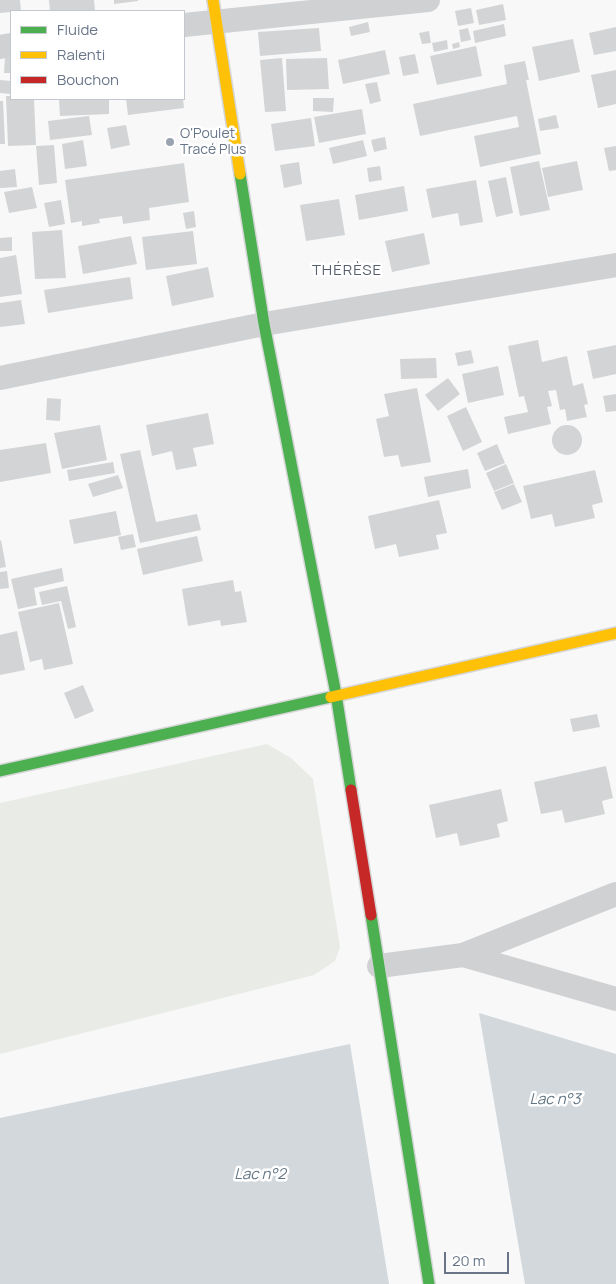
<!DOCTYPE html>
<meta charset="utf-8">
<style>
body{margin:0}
#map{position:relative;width:616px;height:1284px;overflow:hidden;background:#f8f8f8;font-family:Manrope,sans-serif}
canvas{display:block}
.legend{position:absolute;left:10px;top:10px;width:175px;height:90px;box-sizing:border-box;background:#fff;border:1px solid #c3c8cf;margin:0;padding:6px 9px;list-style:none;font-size:15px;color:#687588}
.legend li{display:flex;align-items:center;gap:10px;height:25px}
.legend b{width:25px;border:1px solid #c3c8cf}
.scale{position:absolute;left:444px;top:1252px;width:65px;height:22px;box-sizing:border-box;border:2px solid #687588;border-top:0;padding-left:6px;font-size:15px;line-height:18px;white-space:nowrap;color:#687588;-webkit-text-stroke:4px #fff;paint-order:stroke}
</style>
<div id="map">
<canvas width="616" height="1284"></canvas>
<ul class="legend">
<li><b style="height:6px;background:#4caf50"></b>Fluide</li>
<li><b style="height:6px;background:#ffc107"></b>Ralenti</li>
<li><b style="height:6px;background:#c62828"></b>Bouchon</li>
</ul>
<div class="scale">20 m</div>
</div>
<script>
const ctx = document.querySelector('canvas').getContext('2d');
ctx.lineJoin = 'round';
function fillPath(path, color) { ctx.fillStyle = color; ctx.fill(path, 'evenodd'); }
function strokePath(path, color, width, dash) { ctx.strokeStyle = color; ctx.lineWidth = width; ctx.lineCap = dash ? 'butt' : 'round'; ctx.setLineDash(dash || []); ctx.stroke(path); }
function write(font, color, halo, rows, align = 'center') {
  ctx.font = font + ' Manrope,sans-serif'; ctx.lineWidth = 5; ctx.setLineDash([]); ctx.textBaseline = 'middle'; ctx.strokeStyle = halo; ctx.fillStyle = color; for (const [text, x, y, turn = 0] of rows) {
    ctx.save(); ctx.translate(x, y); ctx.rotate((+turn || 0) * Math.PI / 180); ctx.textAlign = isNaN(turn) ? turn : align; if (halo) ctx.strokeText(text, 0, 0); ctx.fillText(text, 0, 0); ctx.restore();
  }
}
const green = new Path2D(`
 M267 744 291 758 313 779 340 947 335 961 314 975 0 1054V803Z`);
const water = new Path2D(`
 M479 1013 616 1054V1284H525Z
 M350 1044 389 1284H0V1118Z`);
const building = new Path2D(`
 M0 0H20L21 11 0 13Z
 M49 0H94L95 11H50Z
 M114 0H138V1L114 4Z
 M503 4 506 20 479 25 476 10Z
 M471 8 474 23 458 26 455 11Z
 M368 22 370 32 351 36 349 27Z
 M504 24 506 36 475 43 473 31Z
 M616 27V51L594 55 589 33Z
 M319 28 321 51 260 56 258 32Z
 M468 28 471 40 461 42 459 30Z
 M429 31 431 43 422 44 419 33Z
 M573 39 580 72 539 81 532 47Z
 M447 40 448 49 434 52 432 43Z
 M459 42 460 47 453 49 452 44Z
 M476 46 482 76 437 85 430 56Z
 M385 50 390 74 343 84 338 60Z
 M415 54 419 73 403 76 399 57Z
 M5 56H11V73H4Z
 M282 58 286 111 265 112 260 60Z
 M327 58 329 89 287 90 286 59Z
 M525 61 529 80H526L541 154 480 167 474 136 519 127 517 116 420 136 413 104 507 84 504 65Z
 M616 70V104L598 108 591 75Z
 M0 80 11 81V94L0 93Z
 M377 82 381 101 370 104 365 84Z
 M6 96H11V99H34L36 145 8 146Z
 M313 98H334L333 112 313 111Z
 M59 99H109V114L60 116Z
 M126 99H183L184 108 128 115Z
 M0 101H3L5 144H0Z
 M362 109 366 134 319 143 314 117Z
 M556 115 559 128 540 131 538 119Z
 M89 116 92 135 50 140 48 121Z
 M311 118 315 146 275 151 271 124Z
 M126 125 130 145 111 149 107 128Z
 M385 137 387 149 374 152 371 140Z
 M83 140 87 166 65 169 62 144Z
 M363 140 367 156 333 164 329 148Z
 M54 145 57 183 39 185 36 146Z
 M616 146V170L609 171 604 148Z
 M539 161 550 210 520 216 510 167Z
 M577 161 583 190 548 197 542 168Z
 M299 162 302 184 284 188 280 165Z
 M184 163 189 202 149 208 150 220 123 224 122 216 99 219 100 223 82 226V221L71 223 65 180Z
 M380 166 382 180 369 182 367 168Z
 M15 169 17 187 0 188V171Z
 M506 177 513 213 496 217 488 181Z
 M476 180 483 222 460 226 458 213 432 218 426 189Z
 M404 186 408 211 359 220 355 195Z
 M32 187 37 208 9 213 4 192Z
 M339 199 345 235 306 241 300 205Z
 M61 200 65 224 49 227 44 203Z
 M194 211 196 227 186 229 183 213Z
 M62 230 66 278 35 279 32 232Z
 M193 231 197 264 146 270 142 237Z
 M424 233 430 264 392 272 385 241Z
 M131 236 137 264 83 274 78 246Z
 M12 237V251H0V238Z
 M16 255 22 294 0 297V258Z
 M208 267 214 297 172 306 166 276Z
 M130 277 133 299 48 313 44 290Z
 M21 300 25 324 0 327V303Z
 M538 340 542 362 567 356 573 386 583 383 588 404 584 405 587 417 567 421 565 409 560 410 556 390 548 391 552 406 547 407 551 424 508 434 504 417 528 412 524 396 519 397 508 346Z
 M616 345V374L593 379 587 351Z
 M471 350 474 363 458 366 455 353Z
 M436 358 437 378 401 379 400 359Z
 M498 366 504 395 468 403 462 374Z
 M448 378 460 394 438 411 425 395Z
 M417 388 431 462 401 467 398 455 384 457 376 419 389 416 384 394Z
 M616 394V411L606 412 603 396Z
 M47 398 61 399 60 421 46 420Z
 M466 407 482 442 463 451 447 416Z
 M208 413 214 444 193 448 197 466 176 470 172 451 152 456 146 425Z
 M552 440a15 15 0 1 1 30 0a15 15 0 1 1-30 0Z
 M100 425 107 460 62 469 54 433Z
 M46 443 51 473 0 482V450Z
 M497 444 505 463 485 471 477 453Z
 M140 450 156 522 197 514 201 530 140 543 120 454Z
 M113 462 115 473 69 481 67 470Z
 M506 464 514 483 494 491 486 473Z
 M468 469 471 488 428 497 424 477Z
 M595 470 603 502 592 505 595 518 555 527 552 514 531 519 523 486Z
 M118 475 123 488 93 497 88 484Z
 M514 484 522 502 502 510 494 492Z
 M439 500 447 533 436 535 439 549 399 557 396 544 375 549 368 516Z
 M116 511 121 535 74 544 69 520Z
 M133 534 136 547 121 550 118 537Z
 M197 536 203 561 143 575 137 549Z
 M1 540 6 567 0 568V541Z
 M62 568 64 581 34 588 37 605 18 609 11 579Z
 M7 571 9 588 0 589V572Z
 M233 580 235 592 241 591 247 622 221 626 220 620 188 626 182 589Z
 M67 586 76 627 68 629 61 601 42 605 39 592Z
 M59 603 73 664 44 670 42 659 30 662 18 612Z
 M17 631 25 670 0 675V635Z
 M83 685 94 711 75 719 64 693Z
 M597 714 600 727 573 732 570 719Z
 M606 766 613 798 602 801 605 814 565 823 562 810 541 814 534 782Z
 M501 789 508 821 497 824 500 837 460 846 457 833 436 838 429 805Z`);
const street = new Path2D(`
 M184 25 428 0
 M0 47 11 45
 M0 378 264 324 616 265
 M463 955 616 894
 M379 966 463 955 616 999`);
const fast = new Path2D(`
 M240 174 264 324 336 694 351 790
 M0 771 331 697
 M371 915 429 1284`);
const slow = new Path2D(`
 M213 0 240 174
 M331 697 616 633`);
const jam = new Path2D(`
 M351 790 371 915`);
const markers = [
 [170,142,5,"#9aa3af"]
];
const poiNames = [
 ["O'Poulet",180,134],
 ["Tracé Plus",180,150]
];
const neighbourhoodNames = [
 ["THÉRÈSE",347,271]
];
const waterNames = [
 ["Lac n°3",555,1100],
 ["Lac n°2",260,1175]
];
fillPath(green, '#e8ebe6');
fillPath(water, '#d2d8dc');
fillPath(building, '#d3d4d5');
strokePath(fast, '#d5d6d7', 14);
strokePath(slow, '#d5d6d7', 14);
strokePath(jam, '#d5d6d7', 14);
strokePath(street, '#d0d1d3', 24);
strokePath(fast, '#4caf50', 11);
strokePath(slow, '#ffc107', 11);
strokePath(jam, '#c62828', 11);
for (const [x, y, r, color] of markers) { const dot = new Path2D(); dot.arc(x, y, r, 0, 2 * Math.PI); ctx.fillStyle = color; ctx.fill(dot); strokePath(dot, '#fff', 2); }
write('14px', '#687588', '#fff', poiNames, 'left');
ctx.letterSpacing = '1px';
write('15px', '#565f6d', '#fff', neighbourhoodNames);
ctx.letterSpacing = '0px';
write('italic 15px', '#637683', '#fff', waterNames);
</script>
